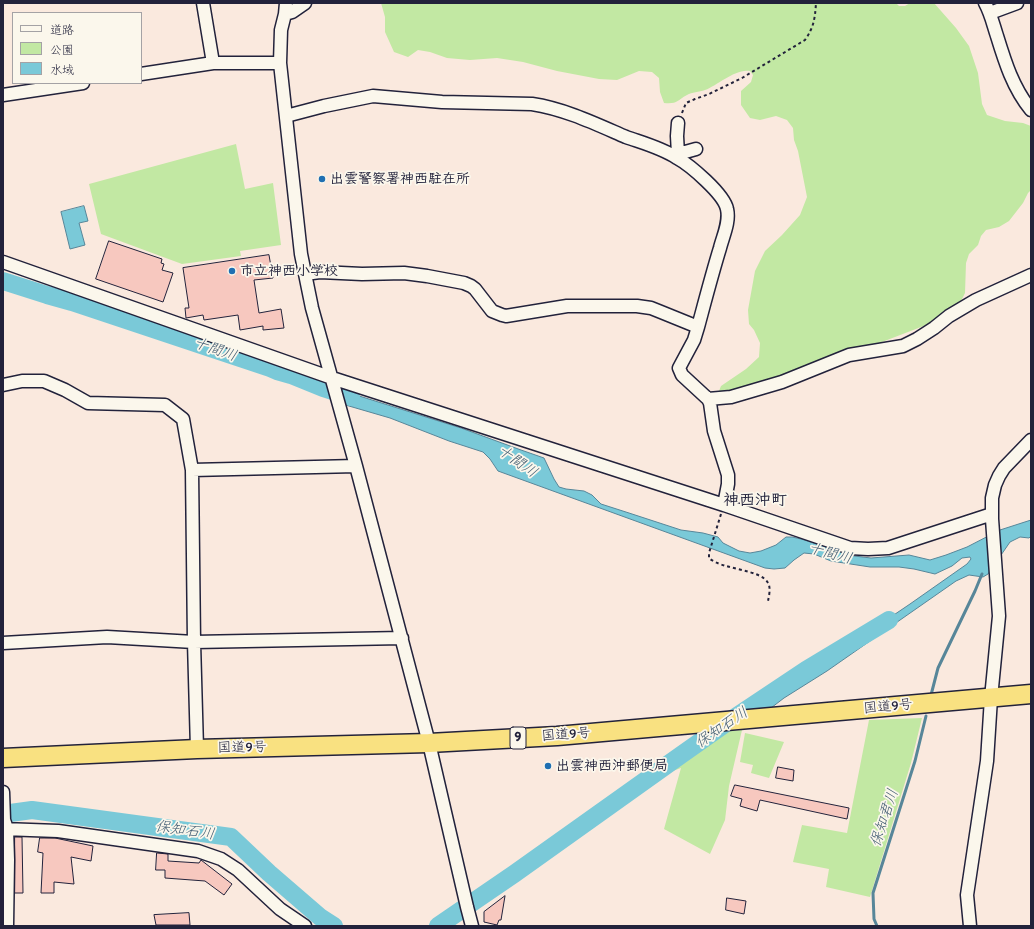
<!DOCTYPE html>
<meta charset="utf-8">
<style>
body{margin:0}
#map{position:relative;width:1034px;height:929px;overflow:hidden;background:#fae9de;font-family:Itim,"Klee One",sans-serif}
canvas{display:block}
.frame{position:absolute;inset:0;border:4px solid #22223b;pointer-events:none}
.legend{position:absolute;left:12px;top:12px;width:130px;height:72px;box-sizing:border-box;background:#fbf7ec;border:1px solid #a4a2a5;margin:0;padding:5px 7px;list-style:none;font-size:12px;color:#22223b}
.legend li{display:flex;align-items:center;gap:8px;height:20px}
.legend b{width:20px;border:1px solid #a4a2a5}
</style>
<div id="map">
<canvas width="1034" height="929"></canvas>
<div class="frame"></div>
<ul class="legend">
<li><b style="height:5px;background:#fbf7ec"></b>道路</li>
<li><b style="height:11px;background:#c2e8a3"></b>公園</li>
<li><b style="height:11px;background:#7ac9d8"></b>水域</li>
</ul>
</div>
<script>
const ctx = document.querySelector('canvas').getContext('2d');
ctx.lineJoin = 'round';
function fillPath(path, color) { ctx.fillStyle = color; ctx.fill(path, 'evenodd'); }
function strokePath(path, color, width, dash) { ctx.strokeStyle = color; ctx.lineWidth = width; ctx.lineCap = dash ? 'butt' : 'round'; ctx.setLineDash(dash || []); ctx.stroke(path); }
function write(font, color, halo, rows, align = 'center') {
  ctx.font = font + ' Itim,"Klee One",sans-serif'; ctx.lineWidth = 3.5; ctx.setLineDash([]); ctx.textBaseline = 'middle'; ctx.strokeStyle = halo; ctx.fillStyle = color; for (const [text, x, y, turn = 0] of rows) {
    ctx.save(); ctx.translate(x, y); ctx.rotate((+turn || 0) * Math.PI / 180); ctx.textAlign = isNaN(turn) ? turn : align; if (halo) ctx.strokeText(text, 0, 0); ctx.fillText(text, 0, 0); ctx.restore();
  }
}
const green = new Path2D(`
 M381 3H896L899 6H905L910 3H934L956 28 969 46 978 73 982 104 987 115 1005 121 1023 123 1031 126V190L1028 193 1023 203 1009 221 999 227 986 230 981 236 978 245 969 254 966 263 965 293 960 303 934 322 869 347 752 388 719 393V391L721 386 746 369 759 357 760 343 754 330 749 324 748 310 755 271 765 251 782 235 800 215 807 197 798 151 794 140 793 128 787 120 776 116 760 120 750 118 741 105V91L751 82 753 75 750 71C736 68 718 85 705 90 699 92 692 92 687 95 676 101 678 104 664 103L660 92 659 78 652 72 639 71 617 80 599 79 557 71 523 62 497 58 470 60 447 58 430 52 418 50 408 57 394 52 385 32V17Z
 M236 144 245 189 273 183 281 245 240 251 241 256 182 264 101 234 89 184Z
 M922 718 911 763 870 897 826 887 829 869 793 862 802 825 847 833 869 720Z
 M742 730 729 786 725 820 710 854 664 829 681 768 670 772 673 765 718 732Z
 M745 733 784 742 769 778 751 773 753 765 740 762Z`);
const water = new Path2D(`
 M84 206 88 221 79 223 85 245 70 249 61 212Z
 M337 389 461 428 521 450 544 458 554 479 559 487 566 489 584 491 592 495 601 504 629 513 681 530 703 533 718 537 723 543 739 551 750 553 761 551 776 545 786 537H792L801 539 854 556 871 558 909 555 930 560 946 555 967 547 1000 530 1031 520V536L1029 538 1020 537 1010 542 988 574 983 577 969 575 956 581 827 671 784 698 767 711 750 712 910 604 967 564 971 559 970 557 962 558 952 566 935 574 914 569 899 567H870L831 561 814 554 804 553 794 560 785 568 774 569 765 568 498 471 490 459 483 452 449 441 390 418 342 404Z`);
const stream = new Path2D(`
 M931 695 938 668 975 591 982 574
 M877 926 874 919 873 893 915 761 926 716`);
const river = new Path2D(`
 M3 281 47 295 72 302 270 368 277 371 291 375 323 388 351 397
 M3 814 32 810 231 837 269 873 320 917 334 926
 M438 926 514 874 681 755 725 724 806 670 889 620`);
const building = new Path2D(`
 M109 241 162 259 161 263 164 264 162 270 173 273 163 302 96 279Z
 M269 255 273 278 254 280 259 313 281 309 284 328 263 330V326L240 330 238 315 204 320 203 315 186 318 185 308H189L183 268Z
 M778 767 794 770 793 781 776 778Z
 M735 785 849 808 847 819 760 800 757 811 740 806 742 799 731 796Z
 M15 837H22L23 893H15Z
 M40 838H55L93 846 91 861 71 857 74 884 54 882V893H41L43 853 38 852Z
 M157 853 168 854V861L199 863 201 860 232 884 224 895 205 881 165 878V870H156Z
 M505 896 501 920H499L497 925 484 922V912Z
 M727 898 746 901 744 914 726 910Z
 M189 913 190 925H156L154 915Z`);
const path = new Path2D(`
 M682 113 686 103 695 99 709 94 742 78 805 40C814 27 815 18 816 3
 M721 514 709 553V558C722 570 761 569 768 583 771 588 769 596 768 601`);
const minor = new Path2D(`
 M203 3 213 63
 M286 3 285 14 281 30 280 63 301 254 312 308 356 466 429 743 467 907 472 926
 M985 3C991 14 993 24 997 36 1005 62 1013 88 1031 110
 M990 13 1017 3
 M285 14 292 12 305 3
 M141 74 213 63H280
 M3 95 83 83
 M286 116 324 106 373 96 442 102 532 104C565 109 596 124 626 137 643 143 662 148 677 158 690 165 724 194 727 209 730 222 723 236 720 248 712 274 705 301 698 327L694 340 679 368 682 375 708 399 710 403 714 431 728 475V484L724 505 850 548 868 549 888 548 992 514
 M678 154 696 149
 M677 157 678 154 677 136 678 123
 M3 262 332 378 724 505
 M305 274 320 272 362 274 404 273 427 276 464 283 471 286 475 289 492 311 502 315 506 316 567 306H637L651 308 661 312 698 327
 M3 385 22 381H44L65 390 88 403 165 405 183 419 192 470 194 642 197 749
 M708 399 731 397 782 382 849 355 903 346 917 339 934 328 949 316 976 300 1031 275
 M192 470 356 466
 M3 643 107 637 194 642 402 638
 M3 792 4 820 7 829 8 860 7 926
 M3 829 58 831 198 851 221 859 238 870 280 909 305 926
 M970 926 967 895 987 761 991 698 999 616 992 519V498L995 485 999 476 1004 468 1031 440`);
const highway = new Path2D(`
 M3 758 197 749 429 743 557 736 1031 694`);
const markers = [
 [322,179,4,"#1f6fb2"],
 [232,271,4,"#1f6fb2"],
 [548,766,4,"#1f6fb2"]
];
const shields = [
 [518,738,16]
];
const shieldNames = [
 ["9",518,738]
];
const poiNames = [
 ["出雲警察署神西駐在所",330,179],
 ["市立神西小学校",240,271],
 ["出雲神西沖郵便局",556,766]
];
const streetNames = [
 ["国道9号",888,707,-5],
 ["国道9号",566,735,-4],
 ["国道9号",242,748,-1]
];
const waterNames = [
 ["十間川",215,350,19],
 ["十間川",517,462,35],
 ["十間川",830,554,15],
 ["保知石川",722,728,-34],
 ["保知君川",885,818,-72],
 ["保知石川",185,831,8]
];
const quarterNames = [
 ["神西沖町",755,501]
];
fillPath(green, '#c2e8a3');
fillPath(water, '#7ac9d8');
strokePath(water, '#578699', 1);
strokePath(stream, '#578699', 3);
strokePath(river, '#7ac9d8', 18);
fillPath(building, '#f7c8bf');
strokePath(building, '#22223b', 1);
strokePath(minor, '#22223b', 15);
strokePath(highway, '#22223b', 21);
strokePath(path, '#22223b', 2, [3, 3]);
strokePath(minor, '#fbf7ec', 12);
strokePath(highway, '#f9e181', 18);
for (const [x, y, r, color] of markers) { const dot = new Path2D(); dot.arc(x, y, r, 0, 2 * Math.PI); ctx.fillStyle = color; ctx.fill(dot); strokePath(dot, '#fbf7ec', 1.5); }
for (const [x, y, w] of shields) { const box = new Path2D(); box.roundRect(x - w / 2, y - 11, w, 22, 3); ctx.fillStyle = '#fbf7ec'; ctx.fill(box); strokePath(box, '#22223b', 1); }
write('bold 13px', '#22223b', null, shieldNames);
write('bold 14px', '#22223b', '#fbf7ec', poiNames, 'left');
write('14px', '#22223b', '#fbf7ec', streetNames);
write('italic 15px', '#415c72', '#fbf7ec', waterNames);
write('bold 16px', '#22223b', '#fbf7ec', quarterNames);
</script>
